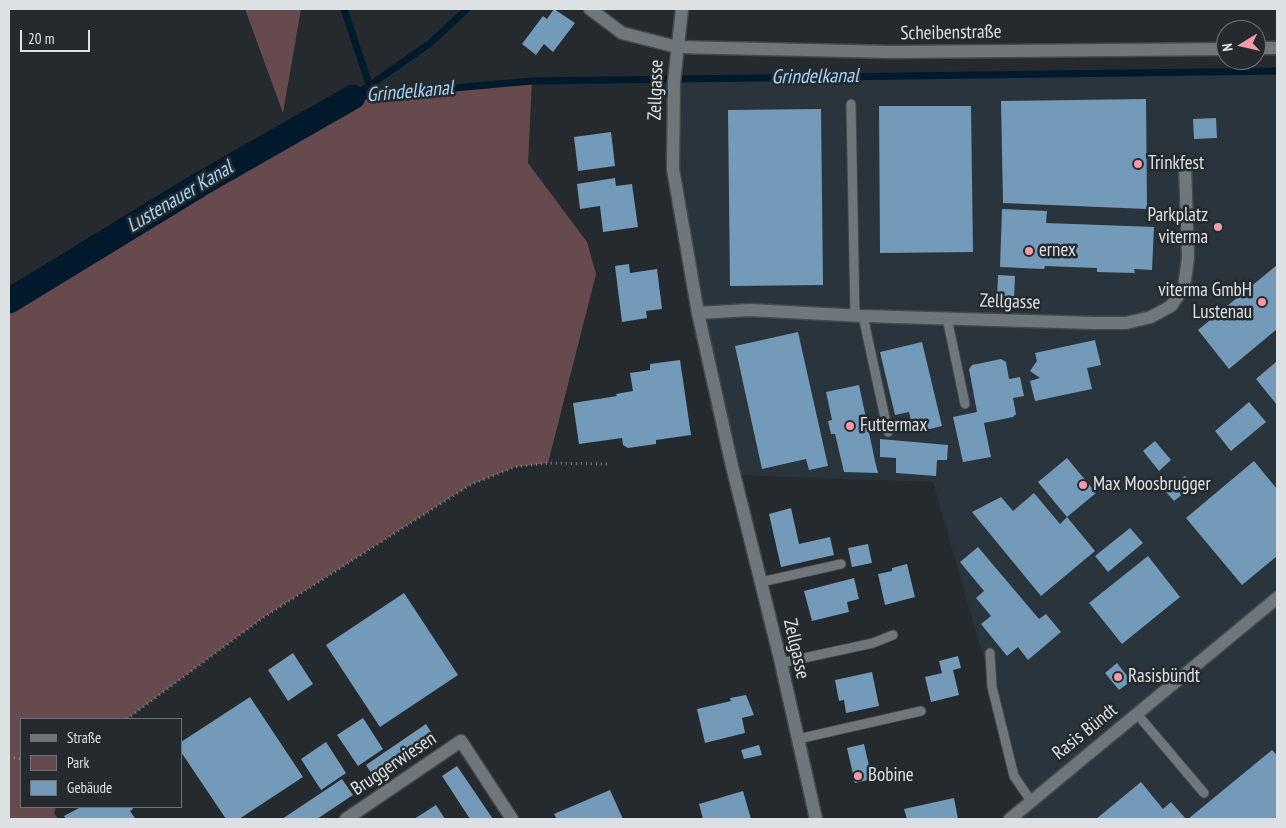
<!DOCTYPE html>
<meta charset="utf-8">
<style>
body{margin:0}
#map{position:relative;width:1286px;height:828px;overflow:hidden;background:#252a2f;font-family:"PT Sans Narrow",sans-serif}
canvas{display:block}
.frame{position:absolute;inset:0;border:10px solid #dde1e4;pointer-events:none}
.legend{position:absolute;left:20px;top:718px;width:162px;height:90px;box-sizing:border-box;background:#252a2f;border:1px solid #6f7377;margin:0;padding:6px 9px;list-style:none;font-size:15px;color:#dde1e4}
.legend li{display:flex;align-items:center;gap:10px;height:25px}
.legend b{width:25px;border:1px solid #6f7377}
.north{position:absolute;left:1216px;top:20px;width:50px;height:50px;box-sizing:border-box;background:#252a2f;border:1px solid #6f7377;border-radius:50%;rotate:261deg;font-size:14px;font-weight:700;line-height:20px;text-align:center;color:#dde1e4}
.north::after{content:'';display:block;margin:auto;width:18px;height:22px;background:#f39aa9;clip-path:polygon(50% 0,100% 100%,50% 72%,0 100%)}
.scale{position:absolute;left:20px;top:30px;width:70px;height:22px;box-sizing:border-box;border:2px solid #dde1e4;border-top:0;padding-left:6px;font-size:15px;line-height:18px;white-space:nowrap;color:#dde1e4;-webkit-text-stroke:4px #252a2f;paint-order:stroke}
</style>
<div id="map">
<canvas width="1286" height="828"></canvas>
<div class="frame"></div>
<ul class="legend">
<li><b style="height:6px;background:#70777c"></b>Straße</li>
<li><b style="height:14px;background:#674a4e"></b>Park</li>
<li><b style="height:14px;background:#749ab9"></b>Gebäude</li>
</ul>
<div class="north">N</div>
<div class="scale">20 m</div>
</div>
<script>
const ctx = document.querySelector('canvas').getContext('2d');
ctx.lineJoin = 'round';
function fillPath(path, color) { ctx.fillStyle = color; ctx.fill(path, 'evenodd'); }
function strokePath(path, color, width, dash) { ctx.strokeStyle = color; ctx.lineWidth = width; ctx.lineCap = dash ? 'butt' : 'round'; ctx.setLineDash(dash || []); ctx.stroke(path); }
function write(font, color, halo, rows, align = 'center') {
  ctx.font = font + ' "PT Sans Narrow",sans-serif'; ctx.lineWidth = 5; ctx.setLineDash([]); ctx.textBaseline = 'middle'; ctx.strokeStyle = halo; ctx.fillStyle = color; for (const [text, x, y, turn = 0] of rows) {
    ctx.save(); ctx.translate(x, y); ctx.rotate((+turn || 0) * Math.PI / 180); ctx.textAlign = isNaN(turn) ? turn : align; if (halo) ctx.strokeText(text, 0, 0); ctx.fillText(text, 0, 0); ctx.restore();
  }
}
const built = new Path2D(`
 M1277 71V819H1010L1031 801 1014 776 992 687 933 482 735 475 698 313 673 109 674 82Z`);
const green = new Path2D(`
 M245 9H301L283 113Z
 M532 81 528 163 587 242 596 274 548 463 515 467 470 485 264 617 127 719H21V807H56L54 813 58 819H9V304L353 97Z`);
const stream = new Path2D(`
 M344 9 369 84
 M353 97 532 81 1277 71
 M353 97 429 44 467 9`);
const canal = new Path2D(`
 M9 301 199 185 353 97`);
const building = new Path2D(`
 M554 9 575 23 553 52 544 44 536 55 522 44 543 16 547 19Z
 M1146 99 1147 209 1003 203 1001 101Z
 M879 106H971L973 252 880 253Z
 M821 109 823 285 730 286 728 110Z
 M1216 118 1217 138 1194 139 1193 119Z
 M611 132 615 166 578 171 574 137Z
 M615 178 616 186 632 184 638 227 603 232 600 206 580 209 577 184Z
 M1002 209 1047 211 1046 223 1154 227 1152 270 1134 269 1135 273 1097 272V268L1045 266 1044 269 1000 267Z
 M629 264 630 273 657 269 662 309 646 311 647 318 622 322 615 266Z
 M1277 265V329L1229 369 1198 330Z
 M998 275 1015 276 1014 299 997 298Z
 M798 332 828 466 809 470 806 459 762 469 735 346Z
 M1095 340 1101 365 1087 368 1092 389 1035 401 1030 381 1040 378 1030 371 1037 361 1035 353Z
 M922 342 942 426 914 433 909 412 895 415 880 352Z
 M1001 359 1006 362 1009 379 1020 377 1024 396 1013 398 1016 414 1013 417 984 423 991 457 963 462 953 417 977 412 969 369 972 365Z
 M680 360 691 435 656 440V444L628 448 623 445 622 438 579 444 573 403 617 396 616 394 633 391 630 373 650 370V364Z
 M1277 361V405L1256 379Z
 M859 385 875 461 878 473 844 472 835 434H831L828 421 832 420 826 392Z
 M1249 402 1266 422 1231 451 1215 431Z
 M880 439 948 445 947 460H937L936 476 896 473V458L880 457Z
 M1155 441 1171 460 1159 471 1143 451Z
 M1067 458 1096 493 1067 517 1038 482Z
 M1254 461 1277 489V556L1242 585 1186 518Z
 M1185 476 1194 485 1174 501 1166 492Z
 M1034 493 1060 524 1067 517 1095 551 1041 596 972 512 1001 497 1013 511Z
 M791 508 799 544 830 537 834 555 781 567 769 514Z
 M1130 528 1143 543 1108 572 1095 556Z
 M868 544 872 563 852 567 848 548Z
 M978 547 1039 619 1046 614 1061 632 1028 660 1018 647 1007 656 981 624 991 616 976 598 984 591 960 562Z
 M1148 556 1180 597 1122 644 1089 603Z
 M907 564 915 597 885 605 878 574 892 571V568Z
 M854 578 859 599 847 602 849 612 812 621 804 591Z
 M404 593 458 675 380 727 326 645Z
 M293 653 313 684 288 701 268 670Z
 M958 656 961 668 953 670 959 695 931 702 925 677 942 673 939 661Z
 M1117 663 1131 681 1119 690 1105 673Z
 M872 672 879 706 846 713 844 700 839 701 835 680Z
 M746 695 754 715 742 718 745 733 705 743 697 709 731 701 730 698Z
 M250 697 303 777 239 819H226L181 752V742Z
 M363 718 383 749 358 766 337 735Z
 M426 724 436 740 376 780 366 765Z
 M326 742 346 773 321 790 301 759Z
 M864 744 872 779 855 783 847 748Z
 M759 745 762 755 744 759 741 750Z
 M1272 750 1277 755V819H1188Z
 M457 766 493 819H470L442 776Z
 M342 779 353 795 317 819H282Z
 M1141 782 1163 809 1171 802 1186 819H1096Z
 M610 790 623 819H557L554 814Z
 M743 791 751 819H703L699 804Z
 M954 798 958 819H907L904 809Z
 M436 805 445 819H414Z
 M81 807H132L133 809 130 811 135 818 66 819 64 816Z`);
const path = new Path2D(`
 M127 719 264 617 470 485 515 467 548 463 607 464
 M9 757 21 759`);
const service = new Path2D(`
 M851 104 855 316
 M863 316 888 432
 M947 318 965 404
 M761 582 841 564
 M990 653 992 687 1014 776 1031 801
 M781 663 873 643 893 635
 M1137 714 1204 793
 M798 739 921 711`);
const minor = new Path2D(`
 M590 9 622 33 677 47 892 52 1226 49
 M1256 48H1277
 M698 313 750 310 863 316 1094 323H1126L1151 317 1171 306 1184 287 1188 258 1185 164
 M346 819 461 741 512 819
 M1010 819 1277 598`);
const secondary = new Path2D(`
 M682 9 674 82 673 169 698 313 732 466 781 663 816 819`);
const markers = [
 [1138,164,5,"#f39aa9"],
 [1218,227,5,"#f39aa9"],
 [1029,251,5,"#f39aa9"],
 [1262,302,5,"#f39aa9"],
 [850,426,5,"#f39aa9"],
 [1083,485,5,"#f39aa9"],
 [1118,677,5,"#f39aa9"],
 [858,776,5,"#f39aa9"]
];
const streetNames = [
 ["Scheibenstraße",951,33,-1],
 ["Zellgasse",656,90,-88],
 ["Zellgasse",1010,302,2],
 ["Zellgasse",796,649,77],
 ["Rasis Bündt",1085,732,-39],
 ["Bruggerwiesen",394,764,-34]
];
const poiNames = [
 ["Trinkfest",1148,164],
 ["Parkplatz",1208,216,"right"],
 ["viterma",1208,238,"right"],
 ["ernex",1039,251],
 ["viterma GmbH",1252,291,"right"],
 ["Lustenau",1252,313,"right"],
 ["Futtermax",860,426],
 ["Max Moosbrugger",1093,485],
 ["Rasisbündt",1128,677],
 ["Bobine",868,776]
];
const waterNames = [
 ["Grindelkanal",815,77,-1],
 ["Grindelkanal",410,92,-5],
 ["Lustenauer Kanal",180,197,-31]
];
fillPath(built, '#29343d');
fillPath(green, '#674a4e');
strokePath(stream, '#00192b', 7);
strokePath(canal, '#00192b', 25);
fillPath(building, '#749ab9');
strokePath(service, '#44494c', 11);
strokePath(minor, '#44494c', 15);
strokePath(secondary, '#44494c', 15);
strokePath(path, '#818589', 3, [1, 4]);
strokePath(service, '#70777c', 9);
strokePath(minor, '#70777c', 12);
strokePath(secondary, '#70777c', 12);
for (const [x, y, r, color] of markers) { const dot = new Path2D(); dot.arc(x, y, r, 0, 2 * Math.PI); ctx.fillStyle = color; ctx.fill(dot); strokePath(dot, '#252a2f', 2); }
write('19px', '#dde1e4', '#252a2f', streetNames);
write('19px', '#dde1e4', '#252a2f', poiNames, 'left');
write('italic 20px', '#a4d4fa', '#252a2f', waterNames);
</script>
